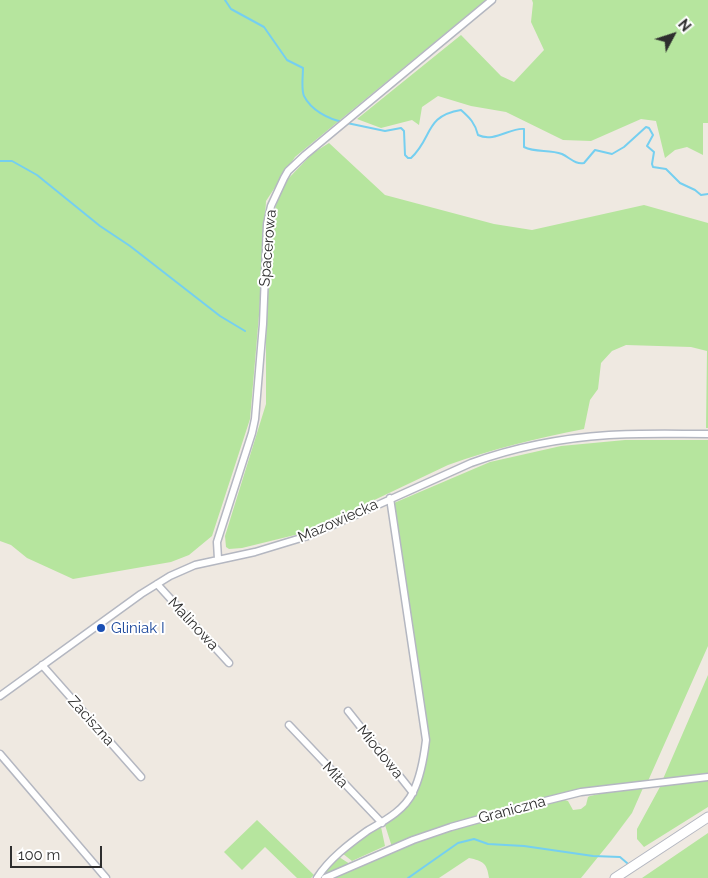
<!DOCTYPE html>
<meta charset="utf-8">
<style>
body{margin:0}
#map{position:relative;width:708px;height:878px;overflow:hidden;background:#efe9e1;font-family:Raleway,sans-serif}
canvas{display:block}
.north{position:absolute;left:648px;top:10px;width:50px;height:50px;-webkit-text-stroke:4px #fff;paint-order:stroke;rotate:50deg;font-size:14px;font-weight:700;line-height:20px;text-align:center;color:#2e2e2e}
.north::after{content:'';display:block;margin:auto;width:18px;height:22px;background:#2e2e2e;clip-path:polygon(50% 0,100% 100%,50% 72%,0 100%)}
.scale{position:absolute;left:10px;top:846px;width:92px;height:22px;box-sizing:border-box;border:2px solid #2e2e2e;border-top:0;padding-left:6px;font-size:15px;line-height:18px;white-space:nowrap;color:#2e2e2e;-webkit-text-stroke:4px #fff;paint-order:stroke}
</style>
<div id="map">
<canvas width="708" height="878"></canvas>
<div class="north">N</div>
<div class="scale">100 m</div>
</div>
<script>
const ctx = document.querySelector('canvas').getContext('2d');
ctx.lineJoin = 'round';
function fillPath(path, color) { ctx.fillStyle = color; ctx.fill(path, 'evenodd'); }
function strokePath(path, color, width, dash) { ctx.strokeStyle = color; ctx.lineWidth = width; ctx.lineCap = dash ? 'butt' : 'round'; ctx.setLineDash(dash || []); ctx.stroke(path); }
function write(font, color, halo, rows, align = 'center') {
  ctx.font = font + ' Raleway,sans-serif'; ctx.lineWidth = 4; ctx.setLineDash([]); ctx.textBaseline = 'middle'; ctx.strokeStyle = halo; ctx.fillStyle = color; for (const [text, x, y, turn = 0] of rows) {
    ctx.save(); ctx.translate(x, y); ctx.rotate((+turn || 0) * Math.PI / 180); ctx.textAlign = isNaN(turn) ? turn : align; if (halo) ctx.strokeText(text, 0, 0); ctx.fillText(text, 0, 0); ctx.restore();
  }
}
const green = new Path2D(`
 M0 0H486L295 157 266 201 259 315 250 419 212 536 189 555 171 562 73 579 27 558 11 545 0 541Z
 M532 0H708V123H703V155L687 147 675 150 665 158 656 121 641 119 591 141 563 140 506 112 471 106 438 96 422 107 419 125 412 120 381 128 357 119 461 35 501 76 514 82 544 50 531 22 533 3Z
 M329 143 385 195 494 224 532 230 644 205 708 223V428H706L707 351 691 347 626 345 612 351 601 363 598 389 590 400 584 429C537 438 492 449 448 465L307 532 242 548 229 549 226 547 225 536 266 404V340L271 222 278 199 285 182 313 153Z
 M625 440H708V646L648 781 558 796 392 847 385 825 410 801 426 758 418 657 414 643 394 503 490 462 561 446Z
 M708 675V775L663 779Z
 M708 780V807L644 847 637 839V829L661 785Z
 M643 788 632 813 611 841 581 878H489C487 863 483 861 469 858L439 878H331L389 852 431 836 472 823 561 799 568 801 573 810 581 809 586 805 588 797 590 796 621 789Z
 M257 820 314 875 311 878H297L265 847 242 870 224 852Z
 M381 827 385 846 352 861 342 853 362 836Z
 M708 833V878H642Z
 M339 857 353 866 322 877 321 874Z`);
const stream = new Path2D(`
 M225 0 231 9 264 27 287 60 303 68C303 76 301 89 304 96 311 110 328 119 343 122
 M347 123 385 131 401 128 404 131 405 155 408 158H411C433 138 424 116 461 110 470 118 475 123 478 135 494 143 511 127 524 129V147C536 153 549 149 562 154 570 158 576 165 584 163L595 150 612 154 624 147 646 127 649 128 653 135 647 146 654 152 652 164 653 167 666 169 680 183 695 190 701 195 708 194
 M0 161H12L37 175 100 226 130 246 220 316 245 331
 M408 878 458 843 474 839 488 844 524 846 593 856 620 857 627 863`);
const minor = new Path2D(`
 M218 559 217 542 252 433 255 419 263 324 267 224 271 206 284 178 288 171 305 155 492 0
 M157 584 229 663
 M42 665 141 777
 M0 696 141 594 170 576 195 565 255 552 311 535 471 463C515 447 562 438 609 435 642 433 675 434 708 434
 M348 711 413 793
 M289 725 382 823
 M0 754 106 878
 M317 878C329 859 349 844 367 831 384 821 404 811 413 792 421 776 424 757 426 740L390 498
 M325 878 413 840 451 827 533 804 581 792 708 777`);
const secondary = new Path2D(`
 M615 878 708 817`);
const markers = [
 [101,628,5,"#1a4fb4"]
];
const streetNames = [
 ["Spacerowa",268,248,-85],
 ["Mazowiecka",338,521,-24],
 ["Malinowa",193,624,47],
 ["Zaciszna",91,721,48],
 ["Miodowa",380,752,51],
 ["Miła",335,775,46],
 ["Graniczna",512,810,-15]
];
const transitNames = [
 ["Gliniak I",111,628]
];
fillPath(green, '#b6e59e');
strokePath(stream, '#75cff0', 2);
strokePath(minor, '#b4b7c1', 9);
strokePath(secondary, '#b4b7c1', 11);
strokePath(minor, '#fff', 6);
strokePath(secondary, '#fff', 9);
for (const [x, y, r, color] of markers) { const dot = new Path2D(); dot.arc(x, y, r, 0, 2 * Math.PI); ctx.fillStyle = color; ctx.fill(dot); strokePath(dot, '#fff', 2); }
write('15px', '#2e2e2e', '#fff', streetNames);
write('15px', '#164399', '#fff', transitNames, 'left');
</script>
